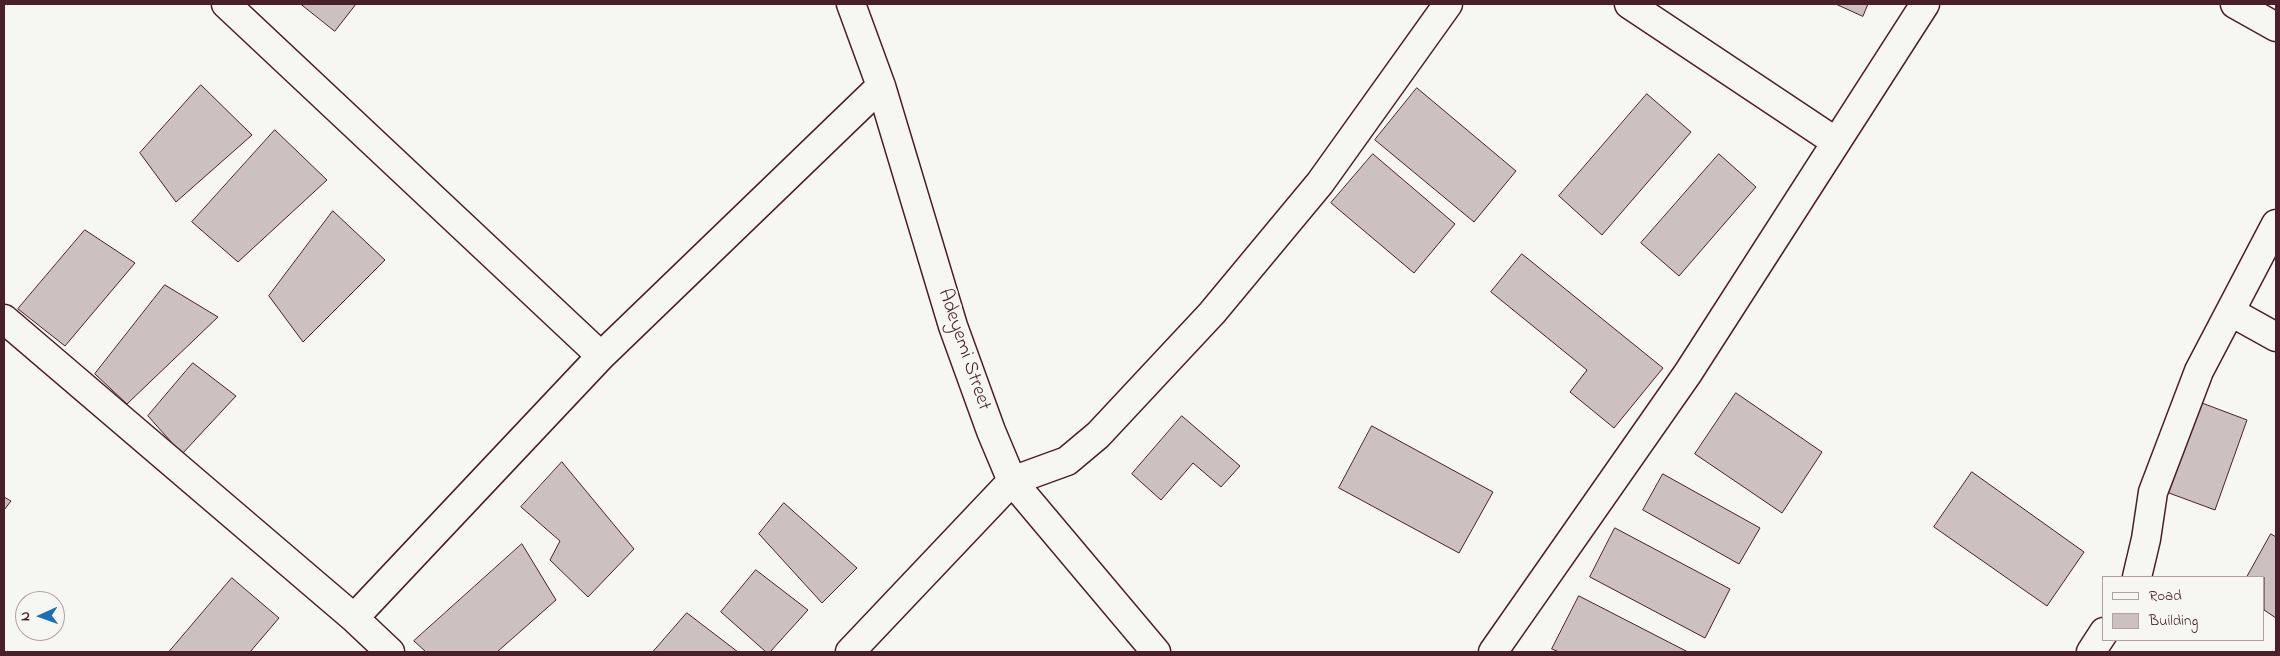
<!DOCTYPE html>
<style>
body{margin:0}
#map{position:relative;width:2280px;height:656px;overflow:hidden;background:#f6f6f2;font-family:"Indie Flower",sans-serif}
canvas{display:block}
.frame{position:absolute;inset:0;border:5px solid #4a1f2b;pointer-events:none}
.legend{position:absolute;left:2102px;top:576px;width:162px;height:65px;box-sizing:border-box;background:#f6f6f2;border:1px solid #b1a0a2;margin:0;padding:6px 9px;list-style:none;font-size:15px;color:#4a1f2b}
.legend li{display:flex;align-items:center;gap:10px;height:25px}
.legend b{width:25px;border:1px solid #b1a0a2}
.north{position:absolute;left:15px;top:591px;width:50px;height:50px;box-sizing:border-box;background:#f6f6f2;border:1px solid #b1a0a2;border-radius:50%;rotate:268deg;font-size:14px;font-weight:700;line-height:20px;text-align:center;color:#4a1f2b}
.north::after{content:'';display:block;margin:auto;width:18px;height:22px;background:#1f6fb2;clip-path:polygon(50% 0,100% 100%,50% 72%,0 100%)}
</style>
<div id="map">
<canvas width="2280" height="656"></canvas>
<div class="frame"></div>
<ul class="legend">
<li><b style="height:6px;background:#f6f6f2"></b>Road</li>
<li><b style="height:14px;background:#ccc1c0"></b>Building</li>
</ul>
<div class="north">N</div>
</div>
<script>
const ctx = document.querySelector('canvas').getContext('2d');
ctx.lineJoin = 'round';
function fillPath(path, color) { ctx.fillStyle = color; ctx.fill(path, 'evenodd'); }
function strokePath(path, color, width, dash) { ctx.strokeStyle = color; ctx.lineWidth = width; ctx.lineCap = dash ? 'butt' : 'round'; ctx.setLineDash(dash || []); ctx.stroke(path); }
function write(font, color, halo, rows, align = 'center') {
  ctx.font = font + ' "Indie Flower",sans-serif'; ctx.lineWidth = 4; ctx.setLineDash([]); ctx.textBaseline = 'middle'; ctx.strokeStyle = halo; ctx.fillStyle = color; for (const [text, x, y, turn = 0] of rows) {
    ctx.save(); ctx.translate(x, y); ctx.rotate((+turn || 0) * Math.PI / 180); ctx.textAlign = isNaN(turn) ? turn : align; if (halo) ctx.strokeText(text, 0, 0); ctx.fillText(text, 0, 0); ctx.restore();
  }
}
const building = new Path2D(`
 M301 4H356L335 31Z
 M1836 4H1868L1863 16Z
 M201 85 252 135 176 202 140 153Z
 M1417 88 1516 171 1474 222 1375 140Z
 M1647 94 1691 132 1602 235 1559 196Z
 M275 130 327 180 238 262 192 222Z
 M1373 154 1455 224 1414 273 1331 203Z
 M1719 154 1756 187 1679 276 1641 243Z
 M333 211 385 260 303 342 269 296Z
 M85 230 135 263 65 346 18 309Z
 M1522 254 1663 368 1614 428 1570 392 1587 370 1491 292Z
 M165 285 218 317 127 404 95 374Z
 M193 363 236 396 182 454 148 416Z
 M1736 393 1822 452 1782 513 1695 454Z
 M2202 403 2247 420 2215 510 2169 493Z
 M1182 416 1240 466 1221 487 1193 463 1161 500 1132 474Z
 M1372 426 1493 492 1459 553 1339 488Z
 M562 462 634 549 588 597 550 560 560 541 521 507Z
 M1972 472 2084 552 2047 606 1934 527Z
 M1663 474 1760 528 1739 564 1643 510Z
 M4 497 11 501 4 510Z
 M784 503 857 568 822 603 759 534Z
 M1615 528 1730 589 1705 638 1590 577Z
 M2271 534 2276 537V618L2264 610V577H2247Z
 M522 544 556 600 497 652H426L414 641Z
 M756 570 808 610 770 652H766L721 612Z
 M232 578 279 618 250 652H169Z
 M1579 596 1688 652H1559L1552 649Z
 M687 613 738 652H653Z`);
const street = new Path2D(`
 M226 4 601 356
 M851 4 881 86 953 326 991 431 1012 481 1156 652
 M1629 4 1836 142
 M2235 4 2276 27
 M2231 312 2276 337
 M4 319 354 618 390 652
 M2137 577 2146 539 2153 492 2199 371 2276 224
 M354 618 601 356 881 86
 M850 652 1012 481 1067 461 1098 435 1212 313 1320 183 1448 4
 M1493 652 1688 373 1925 4
 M2091 652 2104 632`);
const streetNames = [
 ["Adeyemi Street",963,350,71]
];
fillPath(building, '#ccc1c0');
strokePath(building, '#4a1f2b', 1);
strokePath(street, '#4a1f2b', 31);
strokePath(street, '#f6f6f2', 28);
write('20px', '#4a1f2b', '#f6f6f2', streetNames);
</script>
